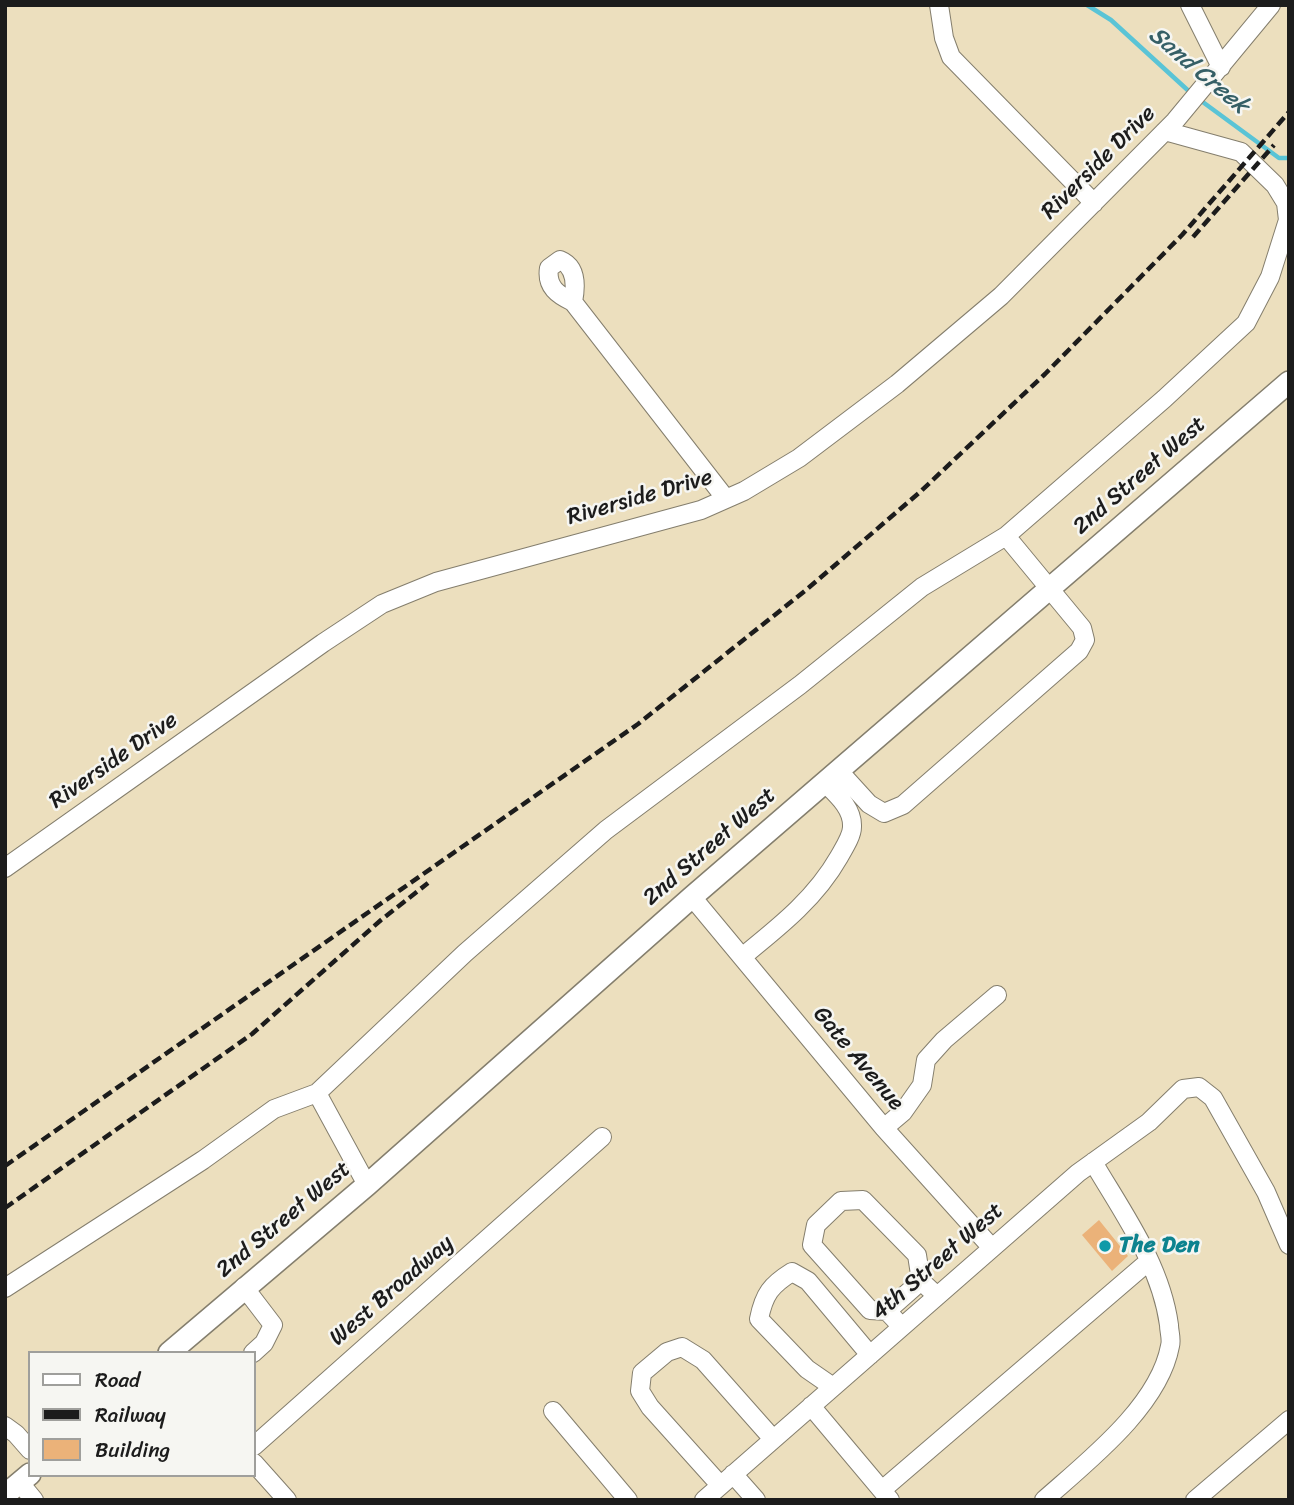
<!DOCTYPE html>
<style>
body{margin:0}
#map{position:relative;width:1294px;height:1505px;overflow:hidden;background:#ecdfbe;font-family:Sriracha,sans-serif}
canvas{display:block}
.frame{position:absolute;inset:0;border:7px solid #1c1c1c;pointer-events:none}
.legend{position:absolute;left:28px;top:1351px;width:228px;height:126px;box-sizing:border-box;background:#f6f6f2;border:2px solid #9f9f9c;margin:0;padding:9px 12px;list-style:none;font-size:21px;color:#1c1c1c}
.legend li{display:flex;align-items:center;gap:14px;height:35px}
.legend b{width:35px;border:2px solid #9f9f9c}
</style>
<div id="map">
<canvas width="1294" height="1505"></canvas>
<div class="frame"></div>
<ul class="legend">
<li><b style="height:9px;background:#fff"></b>Road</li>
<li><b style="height:9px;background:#1c1c1c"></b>Railway</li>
<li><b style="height:19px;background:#ebb279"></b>Building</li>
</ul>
</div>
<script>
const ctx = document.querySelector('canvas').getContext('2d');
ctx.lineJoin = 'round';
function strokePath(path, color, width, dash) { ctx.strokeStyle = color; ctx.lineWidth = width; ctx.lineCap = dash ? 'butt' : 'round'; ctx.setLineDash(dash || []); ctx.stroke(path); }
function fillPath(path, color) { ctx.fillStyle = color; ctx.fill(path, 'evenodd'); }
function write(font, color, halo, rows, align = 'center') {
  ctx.font = font + ' Sriracha,sans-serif'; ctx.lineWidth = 5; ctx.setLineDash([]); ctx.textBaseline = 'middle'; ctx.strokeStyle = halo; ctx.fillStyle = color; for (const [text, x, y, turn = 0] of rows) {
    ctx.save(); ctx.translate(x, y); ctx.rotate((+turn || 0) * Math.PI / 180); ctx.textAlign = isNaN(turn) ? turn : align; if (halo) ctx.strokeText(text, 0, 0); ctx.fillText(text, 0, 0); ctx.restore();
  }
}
const stream = new Path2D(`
 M1087 5 1111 20 1193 95
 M1200 100 1279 158H1289`);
const building = new Path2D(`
 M1099 1220 1128 1256 1112 1271 1082 1235Z`);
const minor = new Path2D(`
 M939 5 944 38 951 57 1094 203
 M1190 5 1221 67
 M560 260C577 267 576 287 573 302 558 295 546 287 549 268Z
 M573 302 726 499
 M838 770 869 804 884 813 903 805 1079 651 1085 640 1082 628 1006 536
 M5 868 323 643 382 604 436 582 701 510 744 491 799 458 897 384 1001 296 1175 121 1271 5
 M692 897 884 1128 992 1248
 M742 957C779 927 815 899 839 857 844 848 852 836 852 827 853 808 836 794 824 782
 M317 1093 367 1185
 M884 1128 903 1112 922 1085 926 1060 944 1040 997 995
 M244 1287 273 1325 264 1343 253 1353
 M5 1288 203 1160 274 1109 317 1093 465 953 606 830 800 685 922 587 1006 536 1164 399 1246 323 1270 277 1288 220 1286 203 1275 185 1241 152 1165 131
 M887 1311 921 1281
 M902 1327 887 1311 870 1310 812 1245 816 1225 841 1201 863 1200 917 1255 921 1281 937 1296
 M833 1387 807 1369 759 1319C764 1294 771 1285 792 1272L808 1281 870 1355
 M811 1406 890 1500
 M553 1411 628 1500
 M5 1426 16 1434 30 1450
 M254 1446 602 1137
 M254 1463 287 1500
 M733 1474 756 1500
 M20 1483 34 1500
 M720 1485 650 1407 640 1391 642 1373 667 1352 682 1347 703 1360 773 1439
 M882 1490 1149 1261
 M704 1500 1078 1173 1149 1122 1183 1089 1199 1087 1213 1098 1266 1192 1289 1245
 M1044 1500C1088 1461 1159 1406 1170 1346 1172 1339 1169 1332 1169 1325 1161 1265 1123 1213 1093 1162
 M1195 1500 1289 1420`);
const major = new Path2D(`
 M169 1353 367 1185 692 897 1289 382
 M5 1495 30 1474`);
const rail = new Path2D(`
 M1193 237 1274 145
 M5 1166 638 724 806 590 920 492 1045 374 1182 235 1289 112
 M5 1208 252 1034 381 920 428 883`);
const markers = [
 [1105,1246,7,"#0f9aa8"]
];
const streetNames = [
 ["Riverside Drive",1099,163,-45],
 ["2nd Street West",1140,476,-41],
 ["Riverside Drive",640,498,-16],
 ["Riverside Drive",114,761,-35],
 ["2nd Street West",710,847,-41],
 ["Gate Avenue",858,1059,50],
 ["2nd Street West",284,1220,-40],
 ["4th Street West",938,1262,-41],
 ["West Broadway",392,1291,-41]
];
const cultureNames = [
 ["The Den",1119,1246]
];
const waterNames = [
 ["Sand Creek",1198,71,40]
];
strokePath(stream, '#5ac4d6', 4.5);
fillPath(building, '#ebb279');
strokePath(minor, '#847e6d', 20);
strokePath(major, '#847e6d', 24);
strokePath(minor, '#fff', 18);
strokePath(major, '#fff', 21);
strokePath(rail, '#1c1c1c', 4.5, [10, 5]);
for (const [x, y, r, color] of markers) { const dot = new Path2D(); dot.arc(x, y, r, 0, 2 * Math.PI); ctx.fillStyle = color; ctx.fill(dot); strokePath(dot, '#f6f6f2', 2.5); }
write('23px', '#1c1c1c', '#f6f6f2', streetNames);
write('bold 23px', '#0d838f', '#f6f6f2', cultureNames, 'left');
write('italic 24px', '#355f66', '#f6f6f2', waterNames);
</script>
